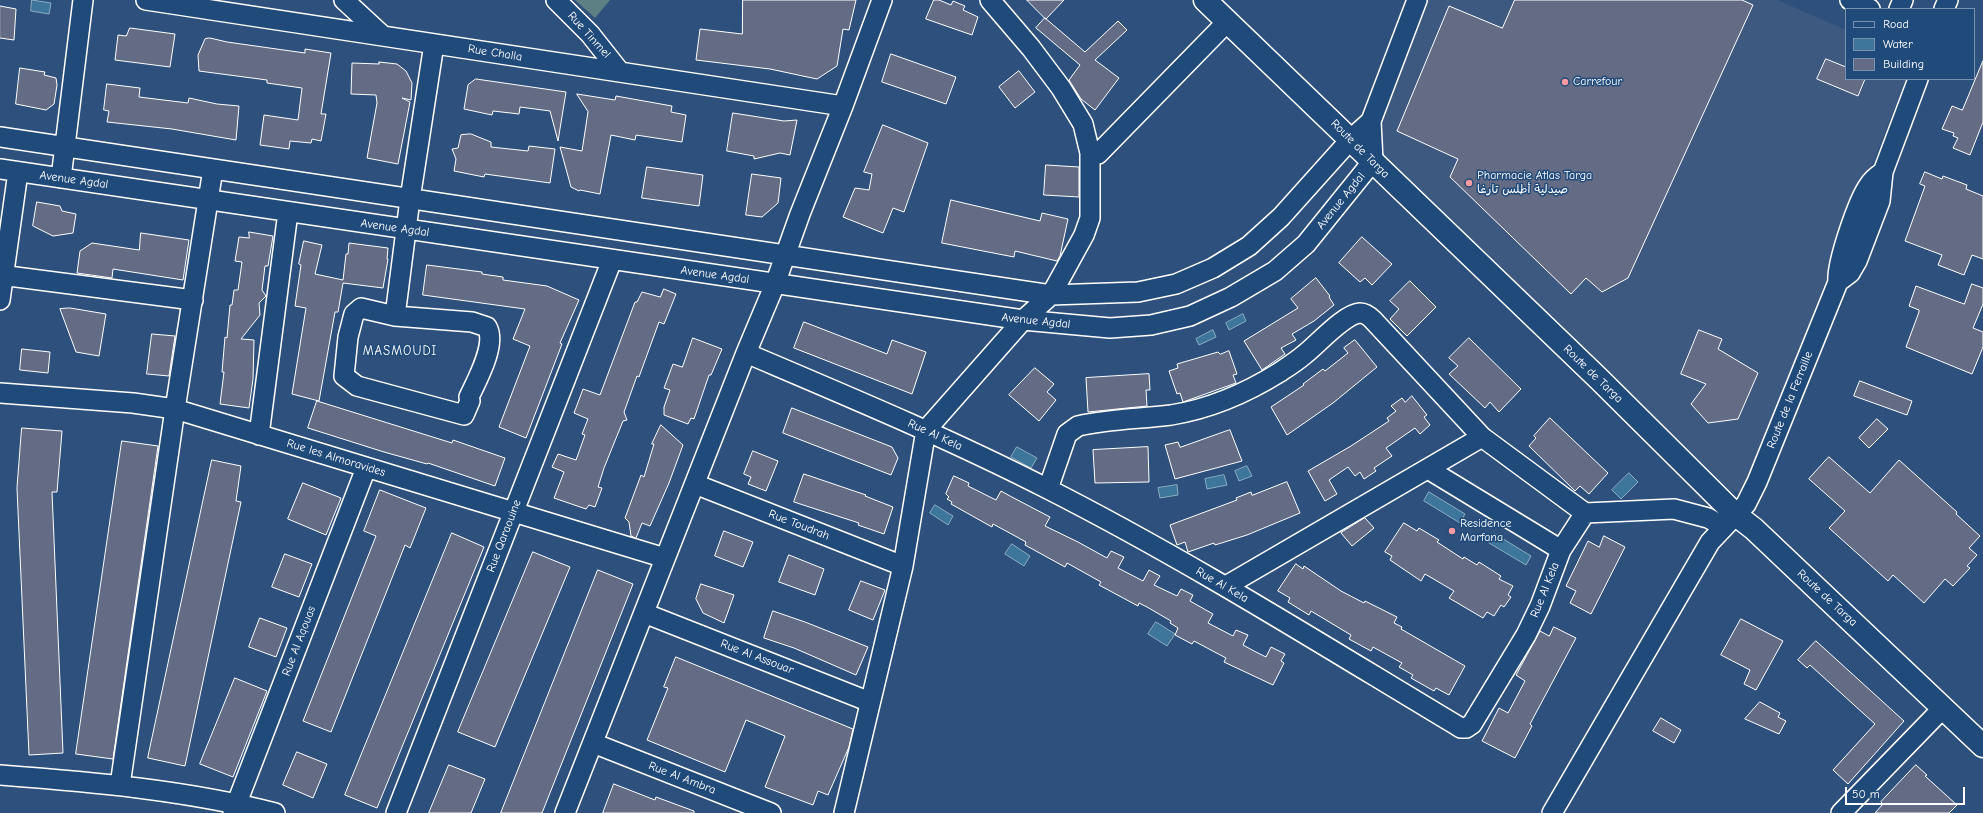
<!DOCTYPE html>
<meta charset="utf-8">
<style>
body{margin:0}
#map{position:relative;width:1983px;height:813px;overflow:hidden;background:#2d517c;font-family:"Comic Neue",sans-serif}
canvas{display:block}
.legend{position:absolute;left:1845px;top:8px;width:130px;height:72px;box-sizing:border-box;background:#1f4a7a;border:1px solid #7992af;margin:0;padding:5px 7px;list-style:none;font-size:12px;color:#fff}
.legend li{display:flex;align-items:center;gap:8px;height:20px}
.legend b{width:20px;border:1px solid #7992af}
.scale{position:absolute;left:1845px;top:787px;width:120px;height:18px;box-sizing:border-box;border:2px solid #fff;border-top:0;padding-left:5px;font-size:12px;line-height:14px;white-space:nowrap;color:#fff;-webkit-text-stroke:3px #1f4a7a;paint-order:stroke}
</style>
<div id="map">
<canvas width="1983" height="813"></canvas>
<ul class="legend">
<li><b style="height:5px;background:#1f4a7a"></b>Road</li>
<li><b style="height:11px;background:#3e759b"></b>Water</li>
<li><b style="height:11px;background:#636b85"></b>Building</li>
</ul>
<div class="scale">50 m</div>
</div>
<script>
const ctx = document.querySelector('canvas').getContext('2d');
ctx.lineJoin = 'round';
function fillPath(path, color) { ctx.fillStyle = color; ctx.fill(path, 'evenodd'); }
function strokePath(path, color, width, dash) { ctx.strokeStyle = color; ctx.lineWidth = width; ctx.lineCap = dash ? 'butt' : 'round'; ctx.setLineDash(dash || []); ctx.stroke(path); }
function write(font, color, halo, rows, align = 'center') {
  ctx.font = font + ' "Comic Neue","Playpen Sans Arabic",sans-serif'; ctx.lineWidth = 3; ctx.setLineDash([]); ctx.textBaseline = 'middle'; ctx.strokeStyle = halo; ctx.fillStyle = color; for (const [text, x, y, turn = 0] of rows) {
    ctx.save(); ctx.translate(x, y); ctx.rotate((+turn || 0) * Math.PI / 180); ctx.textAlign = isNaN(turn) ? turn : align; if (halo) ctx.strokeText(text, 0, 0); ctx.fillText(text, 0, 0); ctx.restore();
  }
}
const built = new Path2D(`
 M1421 0H1777L1846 30V79H1906L1815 308 1802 347 1743 490 1731 492 1638 407 1553 319 1360 139Z`);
const green = new Path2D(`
 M575 0H610L595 18Z`);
const water = new Path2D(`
 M32 0 51 3 49 14 31 11Z
 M1243 314 1246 321 1229 330 1226 323Z
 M1213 330 1216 337 1199 345 1196 339Z
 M1017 447 1037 458 1031 468 1011 457Z
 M1247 466 1252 476 1239 481 1235 471Z
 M1629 473 1638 482 1621 499 1612 490Z
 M1224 475 1227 485 1207 489 1205 479Z
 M1177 485 1178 495 1160 498 1158 488Z
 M1429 492 1465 514 1460 523 1424 501Z
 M935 505 953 516 948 525 930 513Z
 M1495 534 1531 556 1526 565 1489 543Z
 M1012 544 1030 556 1024 566 1005 554Z
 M1156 622 1175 634 1167 646 1148 634Z`);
const building = new Path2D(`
 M743 0H856L849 30 843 29 837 66 817 79 770 69 696 60 700 29 742 34Z
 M934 0H939L951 5 953 1 965 6 963 10 978 17 972 35 926 19Z
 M1027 0H1064L1046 19Z
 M1515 0H1742L1753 5 1628 278 1602 292 1586 278 1571 294 1450 177 1458 159 1397 131 1449 6 1502 28Z
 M0 6 16 9 14 40 0 38Z
 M1045 18 1085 52 1118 21 1127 30 1095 60 1119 78 1095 110 1081 99 1069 80 1080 65 1036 28Z
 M130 28 175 34 170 67 115 60 118 35 126 36Z
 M210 38 227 42 305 53V49L331 53 321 114H326L321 141 312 139 311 143 290 141 289 149 260 145 264 115 298 120 302 88 267 83V80L199 71 198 55 205 39Z
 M891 54 956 77 946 104 882 82Z
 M1826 59 1846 67V79H1865L1858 96 1817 79Z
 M1983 61V122L1970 155 1953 148 1958 138 1953 136 1954 133 1942 129 1952 106 1962 110Z
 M379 62 397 64 406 71 412 83 411 100 402 98 410 102 398 164 367 158 377 103 376 95 351 94 352 63 379 64Z
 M20 68 45 72 44 75 56 78 57 85 54 104 46 110 16 104Z
 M1019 71 1035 92 1015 108 999 87Z
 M476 79 566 92 558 141 550 111 520 107 519 114 493 111 492 115 464 109 468 85Z
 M107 84 140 88 139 97 188 103 189 98 217 104 239 106 236 140 172 129 107 122 109 111 104 110Z
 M577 94 615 100 616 96 672 106 671 112 686 115 682 142 636 135 635 140 611 135 600 194 580 190 579 191 571 187 560 147 582 151 588 112Z
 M733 113 784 121 797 120 790 155 780 153 754 159V156L727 151Z
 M883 125 928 143 904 212 893 208 883 233 843 217 855 188 869 190 872 174 864 172Z
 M471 134 491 142V147L528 151 529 146 555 149 550 183 485 174 484 177 454 171 456 159 452 149 458 148 461 135Z
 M1046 165 1079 167V197L1044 195Z
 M647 167 703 175 699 206 642 198Z
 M1925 172 1942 179 1943 176 1967 185 1966 189 1983 196V259L1972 255 1964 275 1938 265 1942 255 1905 241 1925 186 1920 184Z
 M752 174 781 178 778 203 762 217 746 215Z
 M951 200 1040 221 1042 213 1068 219 1060 256 1057 261 1015 251 1014 257 942 243Z
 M37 202 60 206 62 211 76 214 73 233 53 236 33 226Z
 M249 232 273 236 268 266H265L262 290 266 296 259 303 260 315 241 339 254 340 253 379 249 408 220 404 224 372H222L225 337 227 338 230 305H232L234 290H238L242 262 235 261 239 237 249 238Z
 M141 233 189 240 183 280 113 269 112 278 77 273 80 251 92 243 139 250Z
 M1362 237 1392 264 1372 285 1365 278 1360 282 1339 263Z
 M304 241 322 245 315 274 343 280 346 254H348L349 243 388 248 387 259H388L383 288 343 283 338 312H335L319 401 292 394 306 308 295 306 301 265 299 264Z
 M427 265 482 272V274L503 277V280L547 286 579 300 560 343 562 344 526 438 499 427 530 346 513 339 525 309 423 295Z
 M1316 278 1330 296 1329 297 1334 305 1314 321 1292 334 1296 340 1281 348 1285 354 1262 370 1244 341 1298 308 1291 299Z
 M1410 281 1436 307 1407 336 1390 319 1399 309 1390 301Z
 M1972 284 1983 288V304L1973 328 1983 332V347L1972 374 1906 347 1919 312V310L1909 306 1916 286 1964 304Z
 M664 289 676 294 664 324 659 322 639 377 637 376 624 412 627 420 623 421 604 468 598 487 602 488 595 507 589 505 586 509 554 498 564 472 552 467 558 454 576 460 585 435 582 434 588 419 574 413 583 389 600 395 635 302H637L642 292 660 297Z
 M70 308 106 314 99 356 76 352 60 309Z
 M804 322 887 354 892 340 926 352 912 394 794 348Z
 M1699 330 1722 339 1718 349 1758 373 1738 419 1708 423 1691 404 1706 384 1681 374Z
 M152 334 175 336 169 376 147 374Z
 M693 338 722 349 711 375H709L694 419 691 418 688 424 664 415V407L670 390 664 388 673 364 682 367Z
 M1469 338 1521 389 1499 412 1490 402 1485 408 1449 374 1458 366 1449 358Z
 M1355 340 1377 367 1333 403 1287 435 1271 407 1304 385 1303 384 1323 369 1325 371 1348 353 1344 348Z
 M22 349 50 352 48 373 20 370Z
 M1229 351 1237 374 1233 375 1236 383 1183 402 1180 393 1177 394 1169 371 1178 368 1177 364 1218 352 1220 354Z
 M1035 368 1054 384 1047 392 1056 400 1039 421 1009 395Z
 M1149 374 1150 390H1146L1147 406 1088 412 1086 378Z
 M1860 381 1912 401 1907 415 1854 396Z
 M1412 396 1427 415 1424 417 1430 425 1420 434 1415 428 1386 448 1392 456 1374 468 1376 471 1364 479 1360 472 1355 476 1348 467 1329 480 1337 494 1325 501 1308 471 1351 446 1389 421 1387 418 1396 411 1391 406 1402 398 1405 402Z
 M317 401 452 443 453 440 505 458 495 486 428 463 427 464 384 452 308 428Z
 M792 408 892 447 898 458 891 475 783 433Z
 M1550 418 1608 473 1589 494 1580 486 1575 491 1529 446 1536 438 1534 436Z
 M1877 419 1888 429 1869 448 1859 438Z
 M661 425 683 445 669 483 650 526 642 523 636 538 631 536 629 522 625 518 641 475 644 477 654 444H652Z
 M22 428 62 431 57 492H52L63 753 29 755 17 488Z
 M1230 430 1242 461 1175 479 1165 445 1178 442 1180 447Z
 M122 441 158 446 113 759 76 754Z
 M1148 447 1149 482 1095 483 1093 450Z
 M753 451 778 461 766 491 748 484 751 477 744 474Z
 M1829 457 1870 493 1899 460 1957 512 1956 514 1980 536 1969 548 1977 555 1967 566 1970 568 1953 586 1945 579 1924 603 1893 575 1888 581 1829 528 1845 511 1809 479Z
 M212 460 241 466 236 501 241 502 185 766 148 758Z
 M804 474 866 495 865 496 893 507 884 534 858 525 859 523 794 502Z
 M954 476 969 483 968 486 996 500 1001 491 1010 496 1050 517 1045 526 1078 542 1107 558 1111 551 1124 557 1118 568 1143 581 1149 570 1160 576 1154 585 1177 596 1181 589 1193 595 1190 601 1213 614 1208 623 1233 636 1236 630 1248 635 1243 645 1254 651 1266 657 1271 647 1285 654 1281 661 1284 663 1273 685 1224 662 1226 658 1194 641 1192 644 1175 635 1178 628 1170 623 1171 621 1147 607 1139 603 1138 606 1099 585 1101 582 1076 568 1067 563 1065 567 1025 545 1026 542 1017 537 993 524 992 527 951 504 952 502 947 499 949 497 946 494Z
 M1287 482 1300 513 1247 535 1215 545 1214 543 1188 552 1185 542 1177 545 1170 525 1237 500 1236 498 1251 492 1252 495Z
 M303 483 341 498 326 535 288 519Z
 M380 490 426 508 410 548 405 545 331 732 303 721 376 536 364 531Z
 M1365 518 1374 528 1352 546 1341 533Z
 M1404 523 1417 531 1419 528 1439 540 1437 542 1463 559 1464 557 1477 565 1479 562 1501 576 1499 579 1513 586 1508 595 1511 597 1504 607 1501 605 1494 616 1487 612 1483 618 1449 598 1454 591 1425 574 1421 581 1390 560 1392 556 1385 552Z
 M724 531 753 542 743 567 715 556Z
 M452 533 484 547 377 808 345 795Z
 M1604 536 1625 547 1591 614 1570 603 1576 591 1566 586 1588 541 1599 547Z
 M533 552 570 567 495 747 458 732Z
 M285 554 312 564 299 597 272 587Z
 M789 555 824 569 815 595 779 582Z
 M1296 564 1303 569 1304 566 1341 591 1364 603 1365 601 1397 617 1394 623 1402 627 1401 629 1465 666 1449 695 1436 688 1434 691 1411 678 1413 675 1399 667 1402 663 1373 647 1371 651 1349 639 1351 635 1311 611 1309 615 1288 602 1290 598 1278 591Z
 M598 570 633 584 542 813H501Z
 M861 581 885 590 873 620 849 610Z
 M701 584 734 595 724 623 703 613 696 599Z
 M773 611 805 622 868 647 856 675 794 648 764 638Z
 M260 618 287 628 276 657 249 647Z
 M1741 619 1783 641 1756 690 1744 684 1750 670 1721 655Z
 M1554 627 1576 638 1530 724 1532 726 1515 758 1482 741 1499 708 1508 713 1525 681 1516 675 1540 631 1549 636Z
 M1816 641 1904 721 1848 784 1833 770 1875 724 1810 665 1807 668 1798 660Z
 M676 657 853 729 849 747 828 795 818 791 813 805 765 787 785 736 746 720 725 772 647 740 668 688 664 687Z
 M235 678 267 691 233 777 200 764Z
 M1760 702 1780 713 1778 717 1786 721 1779 734 1745 719Z
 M1661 718 1681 730 1674 743 1653 731Z
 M297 752 327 764 313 798 283 785Z
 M449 765 485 779 471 813H429Z
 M1916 765 1927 775 1925 776 1957 805 1949 813H1875L1883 804 1881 802Z
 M614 784 655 800 656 797 694 811V813H603Z`);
const minor = new Path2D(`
 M146 0 843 106
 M344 0 383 36
 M556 0 590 34 620 72
 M1850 0 1870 9
 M1899 9 1903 0
 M1944 9 1948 0
 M0 137 1051 295 1138 292 1176 284 1213 268 1249 246 1281 217 1351 139 1371 121 1417 0
 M1098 154 1228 21
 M0 169 1023 320 1110 328 1151 325 1190 316 1231 297 1275 271 1306 244 1373 161 1371 121
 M61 178 83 0
 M0 275 193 300
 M1838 282 1850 273 1857 261 1880 201 1883 172 1918 79
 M0 300 18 172
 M361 308 395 316 472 322 487 327C497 344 477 380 469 397L470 401 464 415 357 386 344 376 348 337 354 314Z
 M395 316 410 199 434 44
 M746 353C847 396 948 438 1046 488 1188 560 1324 646 1461 728H1466L1472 724 1526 635 1540 606 1561 550 1585 513
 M0 393 133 403 175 409 665 558
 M259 435 288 212
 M1428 469 1561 550
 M695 484 903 566
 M1048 489 1067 434 1078 426C1108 419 1140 419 1171 415 1209 409 1248 392 1280 372 1289 366 1297 361 1305 354 1318 344 1344 314 1360 313 1365 313 1370 317 1373 320L1482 437 1585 513 1674 509 1708 518 1724 527
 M1226 586 1482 437
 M644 613 870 702
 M593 743 771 813
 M0 775C92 782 185 790 275 813
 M120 785 175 409 213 169
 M233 813 366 468
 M396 813 612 260
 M565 813 746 353 775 284 800 214 843 106 882 0
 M844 813 903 566 926 430 1023 320 1051 295 1084 235 1090 218V153L1083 124 1061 88 1031 48 990 0
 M1552 813 1710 542 1746 504 1757 482 1838 282C1836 264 1858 200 1869 185 1873 179 1877 176 1883 172
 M1841 813 1943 708`);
const major = new Path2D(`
 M1205 0 1600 380 1736 515 1754 529 1983 746`);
const markers = [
 [1565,82,4,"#ff9aa2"],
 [1469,183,4,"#ff9aa2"],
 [1452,531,4,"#ff9aa2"]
];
const streetNames = [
 ["Rue Tinmel",589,35,48],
 ["Rue Challa",495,53,9],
 ["Route de Targa",1360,149,45],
 ["Avenue Agdal",74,180,8],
 ["Avenue Agdal",1341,201,-51],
 ["Avenue Agdal",395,228,8],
 ["Avenue Agdal",715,275,8],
 ["Avenue Agdal",1036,321,6],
 ["Route de Targa",1593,374,44],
 ["Route de la Ferraille",1790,400,-68],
 ["Rue Al Kela",935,435,25],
 ["Rue les Almoravides",336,458,17],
 ["Rue Toudrah",799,525,21],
 ["Rue Qaraouine",504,536,-69],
 ["Rue Al Kela",1222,585,30],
 ["Rue Al Kela",1545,590,-68],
 ["Route de Targa",1827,598,43],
 ["Rue Al Aqouas",299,641,-69],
 ["Rue Al Assouar",757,657,21],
 ["Rue Al Ambra",682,778,21]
];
const poiNames = [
 ["Carrefour",1573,82],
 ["Pharmacie Atlas Targa",1477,176],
 ["صيدلية أطلس تارغا",1477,190],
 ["Residence",1460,524],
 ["Marfana",1460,538]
];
const neighbourhoodNames = [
 ["MASMOUDI",400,351]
];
fillPath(built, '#3d597f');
fillPath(green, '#5d8084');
fillPath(water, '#3e759b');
strokePath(water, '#8bacc3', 1);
fillPath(building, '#636b85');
strokePath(building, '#fff', 1);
strokePath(minor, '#fff', 22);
strokePath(major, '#fff', 25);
strokePath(minor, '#1f4a7a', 19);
strokePath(major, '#1f4a7a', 22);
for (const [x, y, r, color] of markers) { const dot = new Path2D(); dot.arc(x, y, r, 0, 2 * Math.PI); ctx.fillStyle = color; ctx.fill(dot); strokePath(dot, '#1f4a7a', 1.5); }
write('12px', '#fff', '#1f4a7a', streetNames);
write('12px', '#fff', '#1f4a7a', poiNames, 'left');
ctx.letterSpacing = '1px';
write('13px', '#fff', '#1f4a7a', neighbourhoodNames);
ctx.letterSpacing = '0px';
</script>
